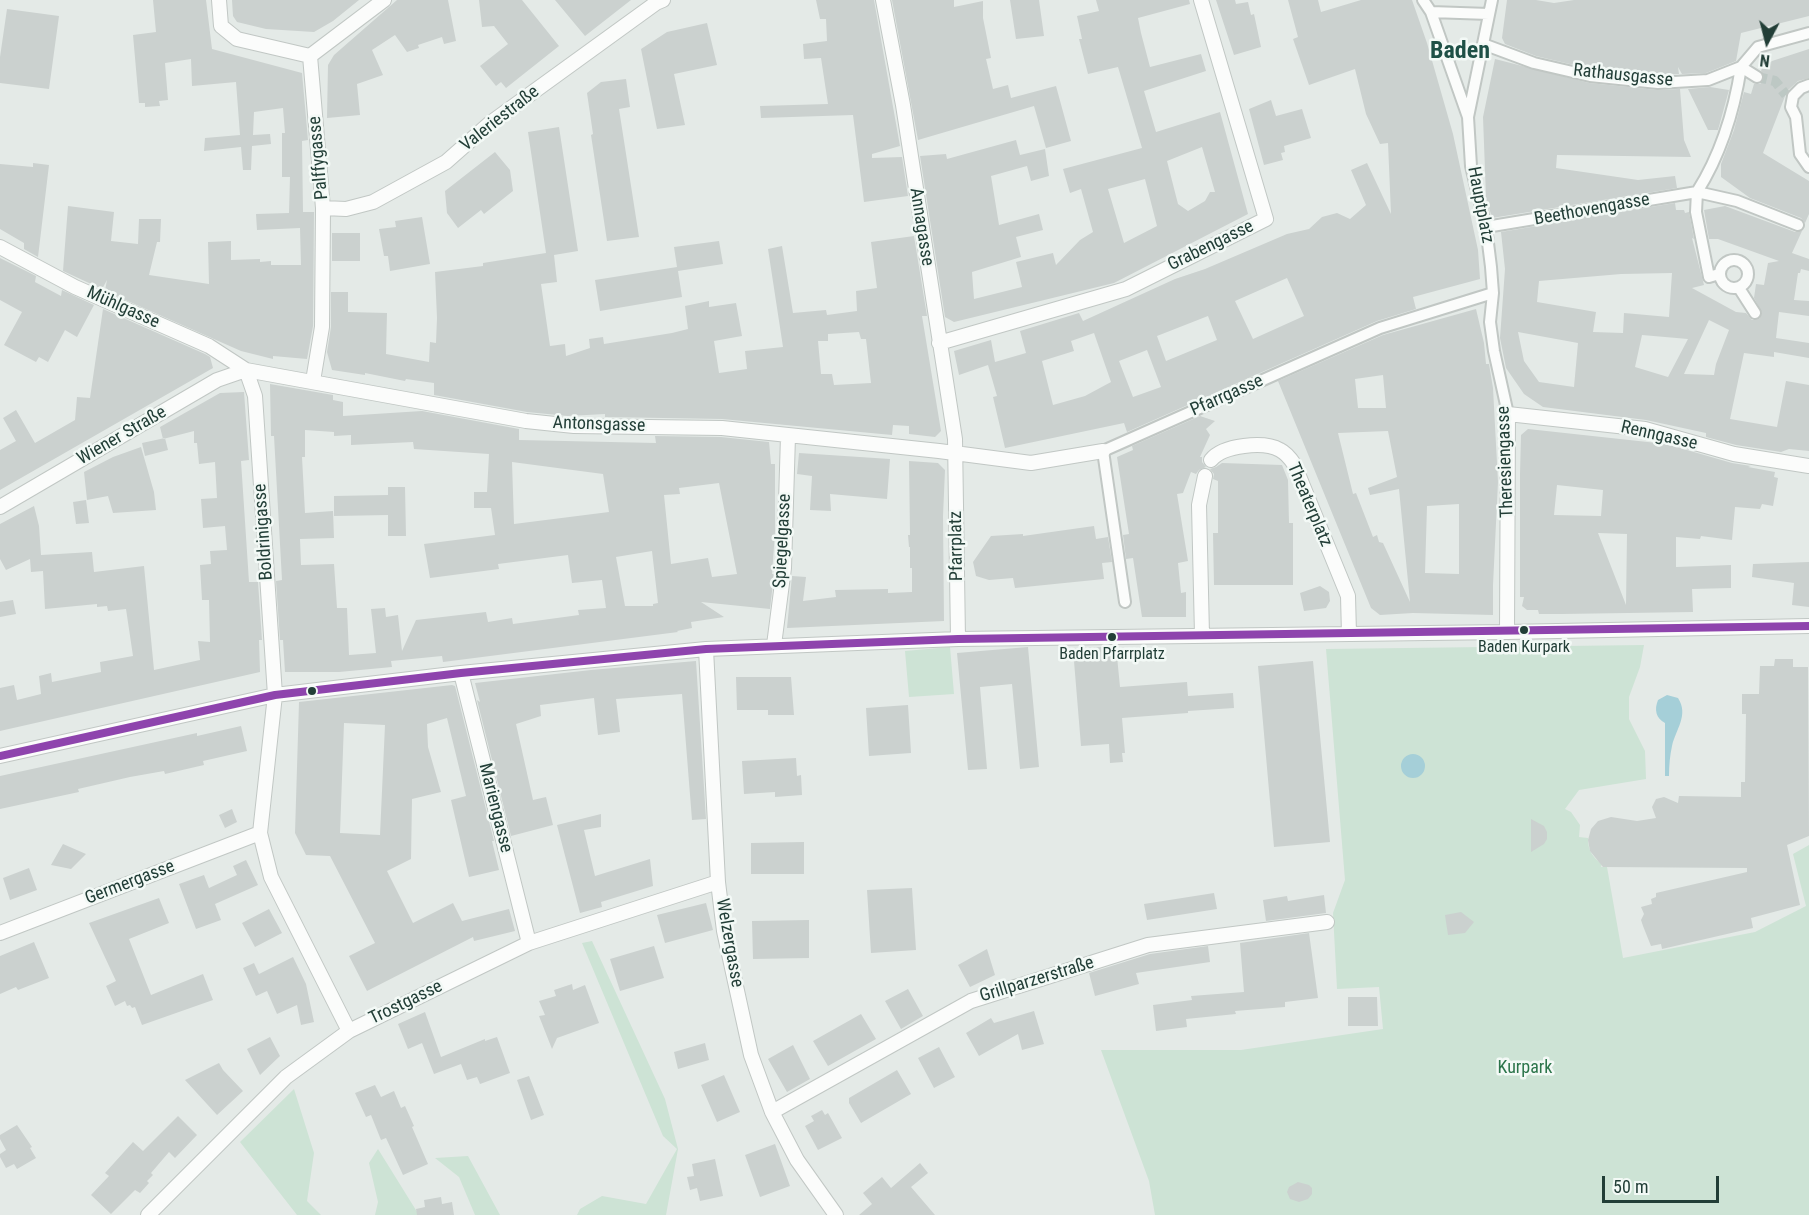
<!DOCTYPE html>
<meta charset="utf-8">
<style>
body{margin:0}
#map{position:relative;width:1809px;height:1215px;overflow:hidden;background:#e4eae7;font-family:"Roboto Condensed",sans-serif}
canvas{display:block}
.north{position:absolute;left:1737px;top:12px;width:60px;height:60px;-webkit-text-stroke:4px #f3f9f6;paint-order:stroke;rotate:187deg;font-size:16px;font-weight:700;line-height:24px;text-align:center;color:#223e37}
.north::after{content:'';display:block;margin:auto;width:21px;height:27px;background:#223e37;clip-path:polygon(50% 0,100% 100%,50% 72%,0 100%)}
.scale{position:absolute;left:1602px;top:1176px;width:117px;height:27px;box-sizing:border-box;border:3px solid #223e37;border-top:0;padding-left:8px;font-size:18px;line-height:21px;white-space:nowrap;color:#223e37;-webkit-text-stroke:4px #f3f9f6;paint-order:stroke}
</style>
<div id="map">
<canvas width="1809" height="1215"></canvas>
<div class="north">N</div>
<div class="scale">50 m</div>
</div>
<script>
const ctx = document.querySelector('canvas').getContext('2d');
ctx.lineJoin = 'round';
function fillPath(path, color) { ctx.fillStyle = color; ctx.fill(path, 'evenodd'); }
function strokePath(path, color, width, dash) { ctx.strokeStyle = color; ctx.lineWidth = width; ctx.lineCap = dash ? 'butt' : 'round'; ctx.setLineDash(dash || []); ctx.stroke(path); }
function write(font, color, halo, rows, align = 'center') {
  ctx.font = font + ' "Roboto Condensed",sans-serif'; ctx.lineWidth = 5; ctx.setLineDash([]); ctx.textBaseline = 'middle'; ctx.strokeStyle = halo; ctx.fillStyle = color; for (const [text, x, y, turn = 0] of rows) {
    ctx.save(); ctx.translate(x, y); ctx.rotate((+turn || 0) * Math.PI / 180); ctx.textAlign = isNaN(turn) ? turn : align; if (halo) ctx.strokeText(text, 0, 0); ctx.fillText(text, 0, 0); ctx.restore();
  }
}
const green = new Path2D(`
 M1644 645 1640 667 1629 697V719L1645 751 1646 779 1579 790 1565 809 1571 812 1580 825 1579 837 1588 838C1588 850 1592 857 1602 864L1601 867H1607L1623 958 1755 932 1806 906 1793 854 1809 845V1215H1155L1149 1181 1101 1050H1241L1383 1029 1379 987 1337 989 1333 913 1345 880 1326 649Z
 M950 647 954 694 909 697 905 651Z
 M592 941 665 1099 678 1149 666 1215H577L580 1209 602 1196 646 1204 677 1149 663 1136 582 943Z
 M294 1089 314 1153 307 1201 321 1215H297L240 1142Z
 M378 1149 419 1215H375L378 1202 369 1163Z
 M468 1156 500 1215H475L459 1177 435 1158Z`);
const water = new Path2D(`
 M1667 695 1678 698C1689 715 1676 729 1672 746 1670 755 1669 765 1669 776H1665V723C1656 718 1654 710 1658 700Z
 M1401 766a12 12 0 1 1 24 0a12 12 0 1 1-24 0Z`);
const building = new Path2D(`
 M153 0H206L212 49 302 73 308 140 302 141 303 212H314L313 326 307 359 273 356V359L241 351 105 291 107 280 102 289 63 271 68 206 114 212 111 241 138 244 139 219H161L160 242H157L149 275 209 284 208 242 231 241V260L260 259V262L271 261V265H301L300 228 257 230 256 214 289 213 290 177H282V133H285L283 108 254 112 253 135 270 134 271 144 252 146 251 170H243L241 147 204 151 205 138 240 135 236 82 192 86 191 59 165 63 168 100 159 101 160 106 145 107V103H139L133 35 156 32Z
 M232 0H359L333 21 314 32 266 29 237 22 233 16Z
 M397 0H448L456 41 444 44 442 37 418 45 419 48 407 52 395 35 372 50 383 75 357 84 360 115 327 118 328 65 334 55Z
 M479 0H522L559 46 506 88 501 82 496 86 480 66 508 44 494 26 482 27Z
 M555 0H631L585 36Z
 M816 0H874L900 146 872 154V158L902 157 908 196 864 202 853 115 761 118 760 106 828 104 821 58 804 59 803 44 827 41 826 19H820Z
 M892 0H954V7L983 1V18L991 58 986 59 993 89 1008 85 1011 98 1056 86 1071 141 1046 148 1034 106 918 140Z
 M1010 0H1039L1044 36 1016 39Z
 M1096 0H1189L1190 4 1138 18 1141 33 1150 67 1201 54 1206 71 1144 91 1156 132 1220 112 1248 214 1114 283 954 322 945 317 920 156 946 154 947 159 1016 140 1020 155 1045 149 1049 176 1031 181 1027 166 991 176 999 225 1039 214 1043 230 1016 237 1021 257 972 272 974 299 1022 287 1016 262 1053 253 1056 265 1080 240 1093 232 1081 189 1070 193 1063 169 1142 148 1118 67 1088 74 1079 39H1082L1077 16 1099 11ZM1202 147 1215 192H1210L1205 201 1188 211 1178 204 1167 161ZM1145 179 1157 226 1124 243 1108 189Z
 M1216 0H1235L1236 4 1248 2 1251 15 1254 14 1261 47 1234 55Z
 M1288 0H1318L1321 12 1361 0H1412L1427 43 1453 134 1478 250 1480 279 1413 297 1416 309 1377 321 1127 432 1124 423 1005 448 993 397 997 396 988 365 959 375 954 351 991 340 995 362 1026 353 1020 331 1079 313 1083 321 1175 279 1205 269 1287 234 1309 229 1322 217 1337 213 1350 219 1366 205 1351 170 1367 163 1391 214 1388 143 1380 144 1366 114 1355 69 1309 85 1293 39 1298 37ZM1287 278 1304 316 1253 339 1235 301ZM1208 316 1217 340 1166 361 1157 336ZM1094 333 1111 382 1085 396 1053 405 1042 361 1074 351 1071 341ZM1147 350 1161 387 1133 397 1119 361Z
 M1507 0H1536L1554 3 1574 0H1809V16L1741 33 1736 61 1706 73 1682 74 1678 67 1679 74 1658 75 1591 69 1536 56 1505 44 1502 38Z
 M7 9 59 16 49 89 0 83V57Z
 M707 23 717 65 674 74 685 125 657 129 641 49 667 32Z
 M1809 49V78L1798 81 1787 91 1763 153 1809 181V214L1805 223 1801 218 1750 198 1721 177V164L1734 130 1744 92 1751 94 1754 84H1760L1763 81 1764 77 1761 71 1762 68 1772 61Z
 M1495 59 1589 83 1657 90 1680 89 1684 140 1691 157 1557 155 1556 168 1638 180 1675 176 1677 188 1492 218 1486 197 1483 117Z
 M626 79 630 107 619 109 639 237 607 241 591 135 593 134 587 93 601 82Z
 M1710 87 1729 90 1718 130H1708L1688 89Z
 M1271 100 1276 116 1302 109 1311 138 1284 146 1285 152 1281 153 1283 160 1264 165 1249 109Z
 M559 127 578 251 554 255 557 282 541 284 550 346 565 344 566 356 590 348 589 339 603 337 604 344 672 333 688 329 685 306 709 301V307L736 303 742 336 714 341 719 373 747 369 745 351 783 347 768 249 782 246 793 313 826 310 827 315 857 311 856 291 877 288 871 242 914 236 927 316H922L941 431 935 437 909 434V426L893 425 892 435 722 419 605 417V414L568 416 527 412 434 395V383L406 379 405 381 365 373V375L332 370 327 352 331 327V292H348V312L387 313 386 354 429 362 430 342 436 343 437 318 435 272 483 266V263L546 253 528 132ZM859 332 861 339H866L871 383 834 385 832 374H821L818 341H828V334Z
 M495 152 510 170 513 191 484 214 481 210 458 228 447 213 445 191Z
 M33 163 49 165 38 257 24 249V243L0 229V164L33 167Z
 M1675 203 1676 210H1684L1685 213 1689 212 1694 239 1692 238 1704 285 1692 288 1736 312 1746 313 1752 320 1759 319 1762 313 1754 298 1756 284 1764 285 1768 263 1779 261 1718 239H1709L1704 210 1725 206 1795 232 1802 231 1792 253 1809 259V271L1801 269 1800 273H1798L1794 300 1809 301V316L1779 312 1776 338 1809 343V358L1774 352V357L1744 353 1730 419 1777 427 1786 381 1809 385V451L1789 449 1781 452 1736 445 1706 437V433L1646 420 1543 407 1524 394 1506 368 1500 338 1505 269 1501 232ZM1672 273 1669 317 1624 313 1623 333 1593 332 1596 312 1537 302 1539 281 1621 274ZM1709 320 1729 330 1716 364 1714 375 1684 374ZM1518 332 1578 343 1574 387 1539 382 1524 361ZM1642 335 1688 339 1668 377 1635 367Z
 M422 217 430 264 390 271 388 256H384L379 229 396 227 395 221Z
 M332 233H360V261H332Z
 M719 241 723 264 678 271 682 297 600 311 595 280 677 267 674 247Z
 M0 258 36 276 35 282 61 296 62 290 94 305 77 337 65 330 48 362 39 357 36 362 4 345 22 312 0 300Z
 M103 309 205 354 210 357 213 368 0 490V450L16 441 3 418 16 410 35 443 75 420 77 397 90 398Z
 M1476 309 1484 343 1486 364H1489L1493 388 1498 482 1493 585V615L1413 613 1380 615 1371 608 1278 381 1383 335ZM1383 375 1386 408H1358L1355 379ZM1388 431 1397 477 1368 488 1370 495 1399 489 1410 602 1383 543 1379 542 1377 535 1373 537 1356 493 1353 494 1338 433ZM1459 504V574L1425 573 1427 506Z
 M270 384 333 395V400L343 402V416L422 411 519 429V440L656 443 655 436 721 437 769 442 771 464H775V532L772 574H774L770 609 701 602 724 617 691 622 692 628 677 631 678 632 443 662 442 656 391 661 392 667 339 672H285L283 640H280L276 581 282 580 274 436H271ZM305 430 334 432V436L351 435V445L413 442 414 449 489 454 487 492H474V508H491L495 535 424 544 430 578 499 569 498 564 568 555 572 583 602 580 606 608 578 610 579 615 513 624 512 618 488 622 486 612 416 620 402 651 398 615 386 617 385 608 371 609 376 653 349 655 347 608H337L334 564 301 565 300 539 334 538 333 511 305 513 302 457H305ZM512 462 603 474 609 512 514 524ZM719 483 737 574 712 577 708 558 671 564 664 495 680 494 679 488ZM652 551 658 603 653 604V606H625L616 557Z
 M244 392 249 460 241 461 249 582H258L262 640H259L260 672 0 731V688L14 685 17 700 41 694 39 676 51 673 52 682 101 672 100 662 133 656 126 609 108 611 107 606 97 607V604L45 609 43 571 31 572 30 559 6 570 0 559V524L34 506 39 526 41 555 92 552 94 572 144 566 154 670 200 660 198 641 210 642 209 600H202L200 565 211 564 210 551 227 550 225 526 203 528 201 499 217 498 215 462 199 464 197 443H194V431L163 439 160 427 220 393Z
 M1200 416 1215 421 1206 429 1210 435 1200 457H1202V462L1206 467 1199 470 1196 474 1191 472 1183 493 1177 494 1188 561 1178 563 1181 593 1186 592V617H1142L1133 558 1126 559 1123 535 1129 534 1117 457 1133 450 1132 446Z
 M1528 429 1666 444 1732 463 1751 466 1748 467 1775 472 1774 477 1778 478 1773 506 1762 504 1760 509 1735 507 1732 540 1701 536 1700 539 1676 537V567L1731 565V588L1692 589 1693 612 1562 614H1539L1538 610H1527L1522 606 1524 597H1520V474L1521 435ZM1557 485 1603 490 1601 516 1554 515ZM1598 533 1627 534 1626 605Z
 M165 438 168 450 145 456 142 443Z
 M141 447 154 492 156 510 113 513 108 496 87 500 84 472 113 457Z
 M799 453 890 459 887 499 830 494 831 511 810 510 812 476 797 474Z
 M909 461 938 463 945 470 943 516 944 621 787 628 792 576 806 577 803 601 836 597 835 590 888 589V593L912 592V568H910V547H909L908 535H910Z
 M1222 463 1282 465 1288 480 1289 523H1293V585H1214L1213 533H1218V481L1213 479 1214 474 1210 469 1216 467Z
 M388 487H405L406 536H388V515L334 516V496L388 495Z
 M86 500 89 523 76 524 73 502Z
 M1094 526 1096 539 1108 537 1112 562 1102 563 1104 579 1015 588 1013 578 989 580 976 576 973 562 991 536 1023 534V536Z
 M1809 562V607L1792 605 1794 583 1752 577 1753 564Z
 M1320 586 1329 592 1330 601 1326 608 1304 611 1300 593Z
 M13 600 16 614 0 617V602Z
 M1116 646 1120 687 1187 682 1188 696 1233 693 1234 708 1188 711V713L1122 718 1125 753H1122L1123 762 1110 763 1109 744 1081 746 1073 649Z
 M1028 647 1039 767 1020 769 1012 684 980 687 987 769 968 770 957 653Z
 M1775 659H1793V667H1808L1809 836 1787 845 1800 905 1751 918 1753 928 1662 949 1661 944 1651 946 1643 926 1641 920 1644 914 1641 907 1652 904 1651 899 1656 897V893L1747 872V868L1603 867 1590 851 1588 840 1591 829 1598 821 1611 817 1637 821 1656 818 1652 807 1656 799 1664 797 1678 803 1679 796 1741 797V782H1745L1746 714H1742V694H1759L1760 666H1774Z
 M696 661 706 819 692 820 682 694 616 699 620 732 598 735 594 698 540 705 541 716 516 724 533 800 546 797 553 825 511 836 477 700 480 702 475 683 591 670Z
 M1313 661 1330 842 1274 847 1258 666Z
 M736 677H791L794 715H768V710H737Z
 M452 685 455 686 494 841H492L499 870 469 877 451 800 466 796 447 718 427 724 428 747 441 792 412 799 411 859 387 871 413 923 453 903 462 921 509 909 515 931 474 941 473 937 367 991 349 956 375 943 330 856 306 855 295 833 299 702ZM344 723 385 725 380 835 340 833Z
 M908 705 911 753 869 756 866 708Z
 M241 726 247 751 203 761 204 765 165 774 164 771 130 777 78 789 79 792 0 809V776L197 733V736Z
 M796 758 797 776 801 775 802 795 775 797V792L744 794 742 761Z
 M232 809 237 822 225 828 219 815Z
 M601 814V827L584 830 595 876 650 859 653 886 601 902 602 907 580 913 557 825Z
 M1531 819 1544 826 1547 832V839L1544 844 1531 852Z
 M804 842V874H751V843Z
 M63 844 86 854 71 869 51 865Z
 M246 860 258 885 215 904 221 920 196 929 179 884 204 875 209 888 237 875 233 866Z
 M29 868 37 890 10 900 3 878Z
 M912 888 916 950 871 953 867 890Z
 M1214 893 1217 909 1147 920 1144 904Z
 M1324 895 1326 913 1266 921 1263 900 1287 896 1288 901Z
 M159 898 169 923 129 939 151 995 203 974 213 1000 142 1025 135 1007 132 1008 130 1005 127 1006 125 1001 115 1006 106 986 116 981 89 923Z
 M706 903 713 930 665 943 657 915Z
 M269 909 282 933 255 947 242 923Z
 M1461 912 1474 922 1465 933 1448 935 1445 915Z
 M809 920V958L753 959 752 921Z
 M1309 933 1318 998 1285 1002V1007L1235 1011 1236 1014 1186 1019 1187 1027 1156 1031 1153 1005 1192 1000 1191 996 1244 992 1240 943Z
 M34 942 49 978 18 990 16 987 0 994V956Z
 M654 946 664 978 620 991 610 959Z
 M1208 946 1210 962 1136 973 1139 984 1095 996 1089 973 1150 954Z
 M987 949 995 975 970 987 958 965Z
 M293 957 306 984 314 1022 301 1025 297 1005 277 1014 267 991 256 996 243 968 254 963 259 974Z
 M572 984 573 990 585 985 599 1023 557 1038 552 1049 539 1016 545 1015 539 1001 556 996 554 990Z
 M908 989 923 1016 901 1029 885 1001Z
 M1348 997H1377L1378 1026H1348Z
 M1034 1011 1044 1044 1022 1050 1018 1034 979 1056 966 1033 991 1018 994 1023Z
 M425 1012 441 1057 485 1039V1041L497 1037 510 1073 480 1084 477 1077 467 1080 461 1064 434 1074 422 1043 408 1049 398 1024Z
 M861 1014 876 1039 828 1066 813 1041Z
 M270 1037 280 1056 260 1075 247 1049Z
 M705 1043 709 1060 678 1069 674 1052Z
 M793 1045 810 1079 787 1092 768 1059Z
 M939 1047 955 1077 934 1088 918 1058Z
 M219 1063 223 1070 243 1091 217 1115 185 1080Z
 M897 1070 911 1094 861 1123 849 1103V1098Z
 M724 1075 740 1112 717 1122 701 1085Z
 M529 1076 544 1115 531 1120 517 1080Z
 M375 1085 381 1097 394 1091 401 1108 405 1106 414 1126 412 1127 428 1164 403 1175 386 1138 381 1140 371 1115 366 1117 355 1093Z
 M822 1110 825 1115 828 1113 842 1138 818 1150 805 1126 814 1121 811 1116Z
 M178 1116 197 1135 175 1158 169 1152 151 1173 153 1175 147 1181 149 1183 140 1193 135 1190 111 1214 91 1195 109 1176 105 1173 133 1142 143 1151Z
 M17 1125 32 1147 30 1148 36 1158 17 1169 14 1164 6 1168 0 1157V1154L6 1150 0 1139V1135Z
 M775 1144 790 1186 760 1197 745 1155Z
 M715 1159 723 1196 700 1201 697 1188 690 1190 687 1177 694 1176 692 1164Z
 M920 1163 928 1173 911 1187 935 1215H859L872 1204 863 1193 882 1177 891 1188Z
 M1298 1182 1309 1185 1312 1188V1194L1308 1199 1299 1202 1290 1199 1287 1192 1289 1187Z
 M441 1197 442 1204 452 1202 454 1215H417L416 1209 425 1207 424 1200Z`);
const pedestrianTunnel = new Path2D(`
 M1757 77 1775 81 1786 95`);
const pedestrian = new Path2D(`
 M1423 0 1431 12 1468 117 1471 166 1486 227 1491 267 1493 293 1490 322 1494 351 1508 414
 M1431 12 1489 14
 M1483 44 1492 0
 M1809 85 1801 88 1793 96 1791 107 1796 117 1800 154 1809 167
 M1468 117 1483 44 1534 63 1590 76 1658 83 1708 80 1741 67 1758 47 1809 33
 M1486 227 1697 192C1721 154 1734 112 1741 67L1757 77
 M1720 274a14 14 0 1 1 28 0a14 14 0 1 1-28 0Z
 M1719 274 1709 277 1696 212 1697 192 1737 201 1798 225
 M1739 288 1755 313
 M1125 602 1103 451 1380 328 1493 293`);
const minor = new Path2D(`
 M219 0 221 26 237 39 310 56 323 208 322 327 313 381
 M883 0 903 105 955 439 958 639
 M310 56 384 0
 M323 208 346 209 373 202 446 162 489 124 656 3 663 0
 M0 247 75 287 209 346 246 370 526 421 574 426 722 428 939 451 1031 463 1103 451
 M939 343 1126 289 1266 219 1201 0
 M246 370 255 396 275 695 260 833 271 877 349 1031
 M1211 460C1223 445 1264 441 1280 450 1286 453 1290 458 1294 464L1348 596 1349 634
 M0 507 217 380 246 370
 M1507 632 1508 414 1645 429 1734 454 1809 466
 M1202 635 1199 505 1205 476
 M774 645 784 568 788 436
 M706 649 718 882 724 931 751 1055 772 1112 797 1160 836 1215
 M461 673 529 943
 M0 756 275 695 461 673 706 649 958 639 1507 632 1809 626
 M0 933 260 833
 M772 1112 971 1001 1148 945 1327 922
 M148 1215 286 1077 349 1031 529 943 718 882`);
const bus1 = new Path2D(`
 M0 756 275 695 461 673 706 649 958 639 1809 626`);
const markers = [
 [1524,630,5,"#223e37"],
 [1112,637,5,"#223e37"],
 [312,691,5,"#223e37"]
];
const busNames = [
 ["Baden Kurpark",1524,648],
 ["Baden Pfarrplatz",1112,655]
];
const streetNames = [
 ["Rathausgasse",1623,76,6],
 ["Valeriestraße",500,119,-38],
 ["Palffygasse",319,158,-95],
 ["Hauptplatz",1480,205,79],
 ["Beethovengasse",1592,210,-10],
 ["Annagasse",921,227,81],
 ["Grabengasse",1211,246,-26],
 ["Mühlgasse",123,308,24],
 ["Pfarrgasse",1227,396,-24],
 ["Antonsgasse",599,425,2],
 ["Wiener Straße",122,436,-30],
 ["Renngasse",1659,436,13],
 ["Theresiengasse",1506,462,-92],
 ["Theaterplatz",1309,505,67],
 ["Boldrinigasse",264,532,-94],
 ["Spiegelgasse",783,541,-87],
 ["Pfarrplatz",957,546,-91],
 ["Mariengasse",495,808,76],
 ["Germergasse",130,883,-21],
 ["Welzergasse",729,943,80],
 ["Grillparzerstraße",1037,980,-17],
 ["Trostgasse",406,1003,-26]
];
const parkNames = [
 ["Kurpark",1525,1068]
];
const districtNames = [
 ["Baden",1460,52]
];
fillPath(green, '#cde3d5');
fillPath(water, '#a5cfd8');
fillPath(building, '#cbd1cf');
strokePath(pedestrianTunnel, '#bdc8c4', 10, [10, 5]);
strokePath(pedestrian, '#c1c7c4', 14);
strokePath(minor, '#c1c7c4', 16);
strokePath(pedestrian, '#fbfcfb', 10);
strokePath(minor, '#fbfcfb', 14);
strokePath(bus1, '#8e44ad', 8);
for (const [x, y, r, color] of markers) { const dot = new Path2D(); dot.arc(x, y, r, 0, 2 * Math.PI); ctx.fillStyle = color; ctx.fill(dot); strokePath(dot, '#f3f9f6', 2); }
write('16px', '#223e37', '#f3f9f6', busNames);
write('18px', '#223e37', '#f3f9f6', streetNames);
write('18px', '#2c754b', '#f3f9f6', parkNames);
write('bold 24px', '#1e5046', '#f3f9f6', districtNames);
</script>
